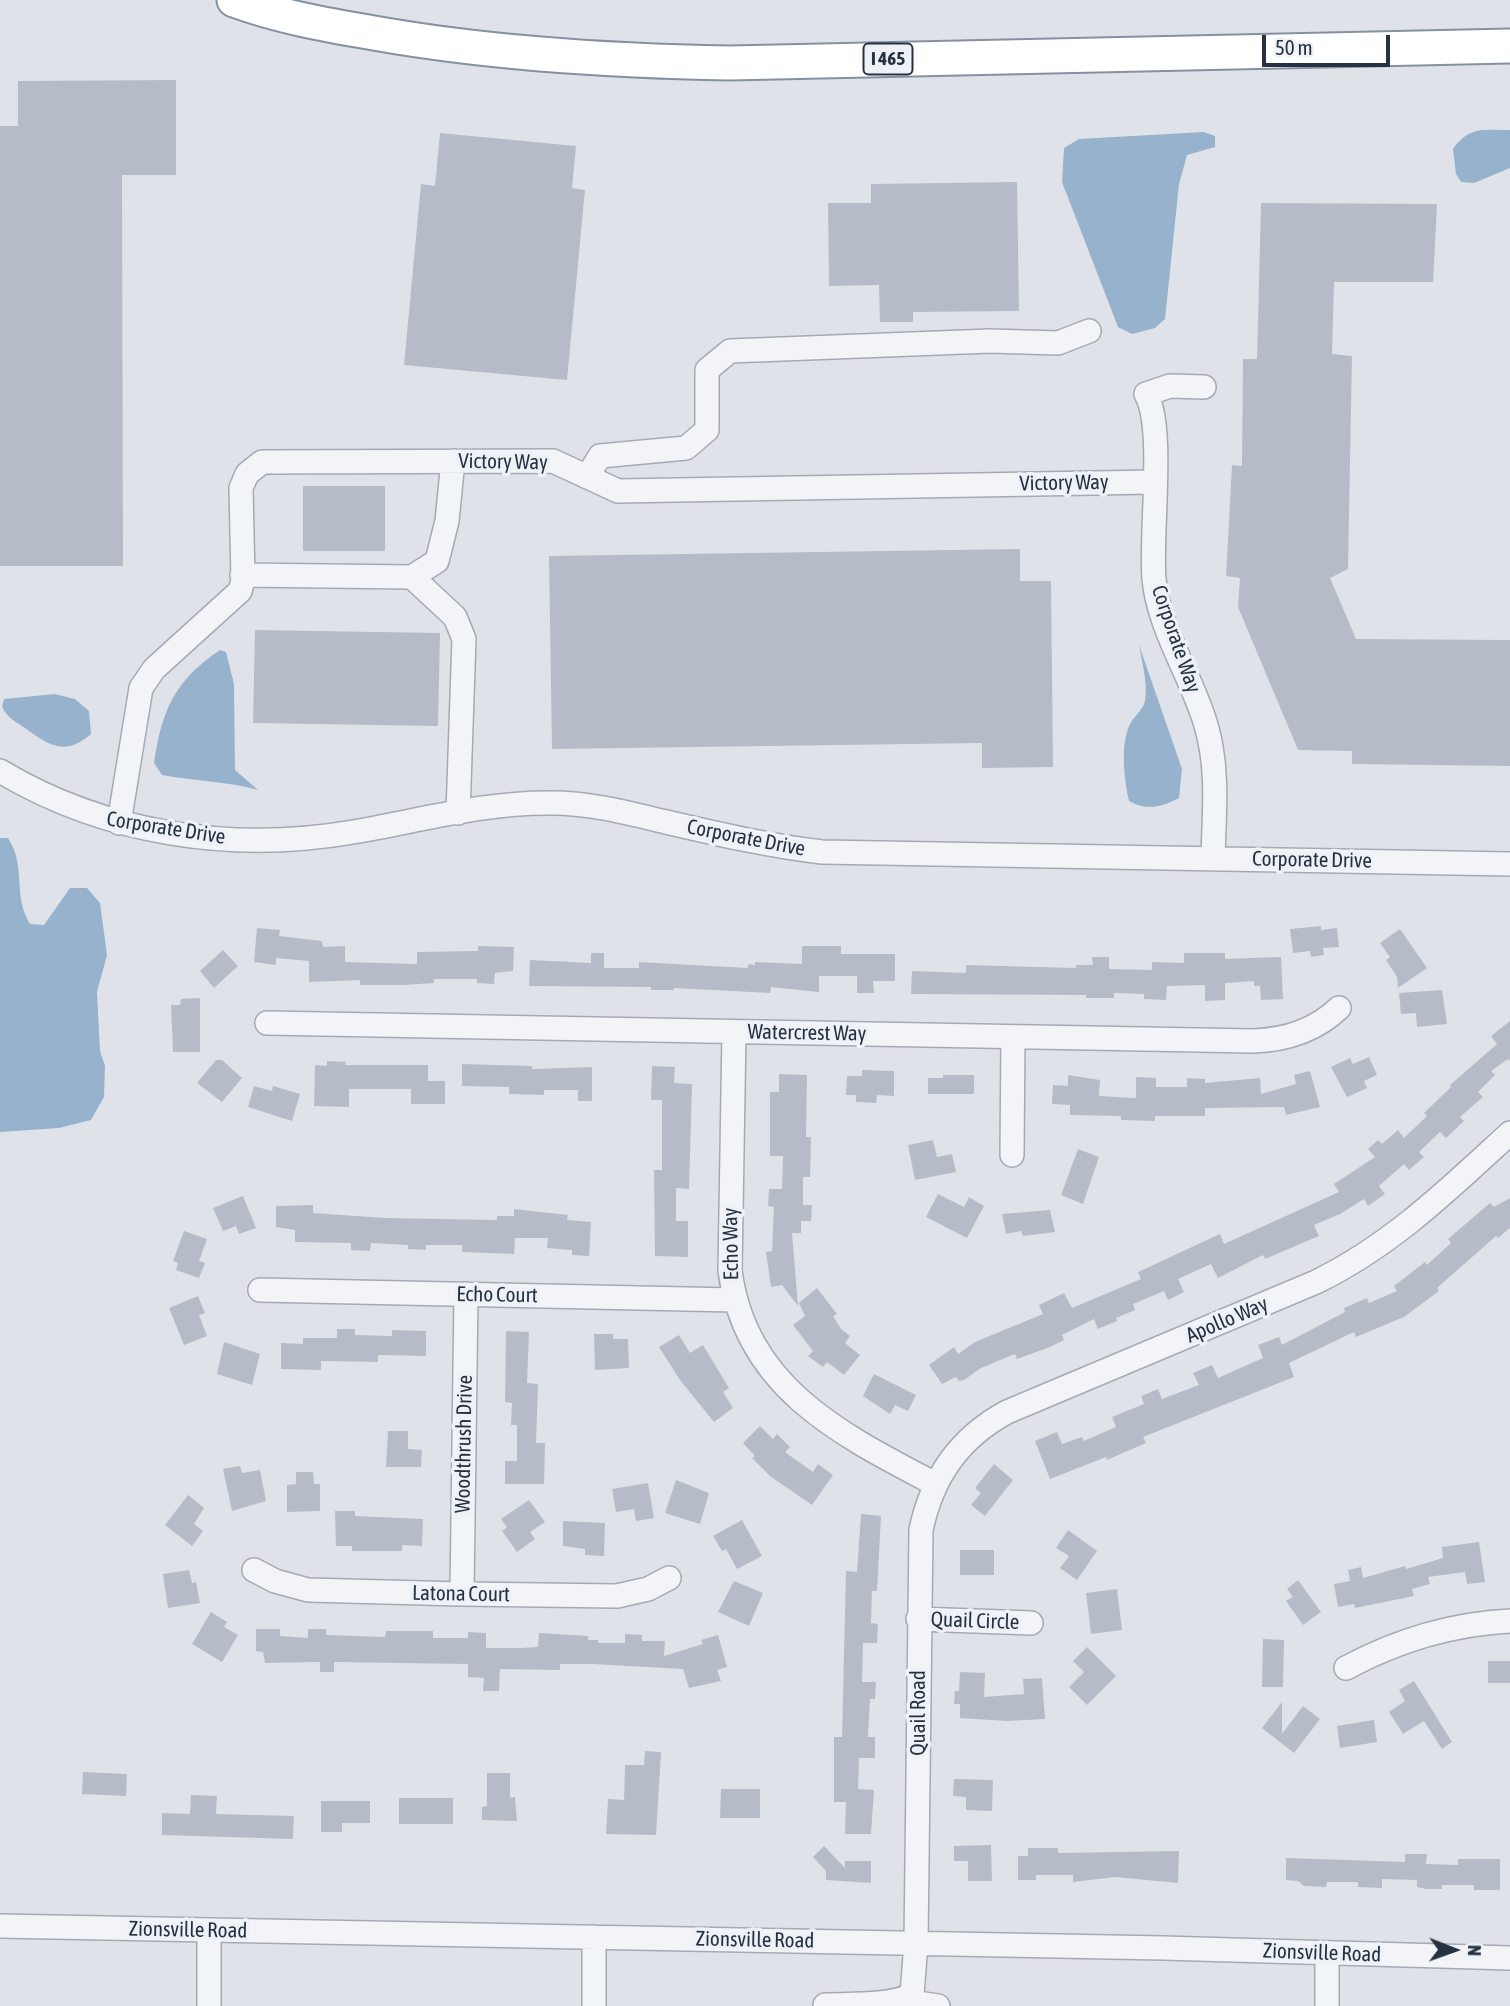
<!DOCTYPE html>
<style>
body{margin:0}
#map{position:relative;width:1510px;height:2006px;overflow:hidden;background:#dfe3e9;font-family:"Asap Condensed",sans-serif}
canvas{display:block}
.north{position:absolute;left:1419px;top:1915px;width:70px;height:70px;-webkit-text-stroke:5px #eef2f7;paint-order:stroke;rotate:91deg;font-size:19px;font-weight:700;line-height:28px;text-align:center;color:#263142}
.north::after{content:'';display:block;margin:auto;width:24px;height:32px;background:#263142;clip-path:polygon(50% 0,100% 100%,50% 72%,0 100%)}
.scale{position:absolute;left:1262px;top:35px;width:128px;height:32px;box-sizing:border-box;border:4px solid #263142;border-top:0;padding-left:9px;font-size:21px;line-height:24px;white-space:nowrap;color:#263142;-webkit-text-stroke:5px #eef2f7;paint-order:stroke}
</style>
<div id="map">
<canvas width="1510" height="2006"></canvas>
<div class="north">N</div>
<div class="scale">50 m</div>
</div>
<script>
const ctx = document.querySelector('canvas').getContext('2d');
ctx.lineJoin = 'round';
function fillPath(path, color) { ctx.fillStyle = color; ctx.fill(path, 'evenodd'); }
function strokePath(path, color, width, dash) { ctx.strokeStyle = color; ctx.lineWidth = width; ctx.lineCap = dash ? 'butt' : 'round'; ctx.setLineDash(dash || []); ctx.stroke(path); }
function write(font, color, halo, rows, align = 'center') {
  ctx.font = font + ' "Asap Condensed",sans-serif'; ctx.lineWidth = 7; ctx.setLineDash([]); ctx.textBaseline = 'middle'; ctx.strokeStyle = halo; ctx.fillStyle = color; for (const [text, x, y, turn = 0] of rows) {
    ctx.save(); ctx.translate(x, y); ctx.rotate((+turn || 0) * Math.PI / 180); ctx.textAlign = isNaN(turn) ? turn : align; if (halo) ctx.strokeText(text, 0, 0); ctx.fillText(text, 0, 0); ctx.restore();
  }
}
const water = new Path2D(`
 M1510 130V168L1474 183 1461 182 1456 174 1453 149C1469 126 1484 130 1510 130Z
 M1204 132 1215 136V147L1187 155 1179 184 1165 319 1155 328 1132 334 1118 327 1062 182 1064 148 1079 139Z
 M1139 645 1182 769 1179 798C1162 807 1146 811 1129 801 1124 778 1120 745 1130 724 1135 715 1143 710 1145 701 1148 683 1142 663 1139 645Z
 M220 650 226 652 234 684 235 770 258 790C227 781 193 781 162 775L154 763C162 710 174 681 220 650Z
 M55 694 75 699 89 711 91 734C63 758 48 744 22 726 13 720 7 717 2 707L4 699Z
 M0 838H8C27 867 12 895 30 924L44 925 70 888H87L100 903 107 955 97 992 100 1051 105 1066 104 1097 91 1120 59 1128 0 1132Z`);
const building = new Path2D(`
 M176 80V175H122L123 566H0V126H18V81Z
 M440 133 576 146 572 188 585 190 567 380 404 365 421 184 435 186Z
 M1017 182 1019 311 913 312V322H880L879 285 829 286 828 203H871V184Z
 M1261 203 1437 204 1433 282H1334L1332 354 1352 356 1348 569 1330 578 1356 639 1510 640V766L1352 764V751L1298 750 1238 607 1240 578 1226 576 1232 465 1242 466 1243 359H1257Z
 M303 486H385V551H303Z
 M1020 549V581H1051L1053 767 982 768V743L552 749 549 556Z
 M255 630 440 633 438 726 253 723Z
 M1321 926V930L1337 928 1339 947 1323 948 1324 955 1311 957 1310 951 1293 953 1290 929Z
 M257 928 280 930 279 936 322 941 323 947 345 946V962L417 964V952L478 951V946L514 947 513 971 495 973 494 984 477 983V979H434V983L403 985H360V980L309 982V961L276 958V965L254 962Z
 M1400 929 1427 968 1398 988 1397 977 1386 960 1390 957 1380 943Z
 M802 946H841V954H895V981H873L874 993H857V976H819V992L771 987 770 993 674 988V990H651V987L529 986 530 960 591 963V953H604V968H639V962L748 968V964L755 965V962L802 964Z
 M223 950 238 966 214 988 200 971Z
 M1184 953H1225V959L1281 957 1283 999 1261 1000 1260 986H1254V981L1225 983V1000L1205 1001V985L1167 986 1166 1000 1144 999V994L1114 993V998H1086V995L911 994 912 971 966 973V965L1076 968V965H1093L1092 957H1109V969L1152 970V962L1184 963Z
 M1442 990 1447 1024 1417 1027 1416 1013 1401 1014 1399 993Z
 M200 998V1052H173L171 1005H180L181 999Z
 M1510 1021V1061L1508 1059 1491 1071 1495 1075 1478 1092 1483 1097 1460 1117 1464 1121 1446 1138 1440 1132 1419 1152 1424 1157 1409 1170 1404 1164 1379 1186 1385 1194 1368 1206 1364 1199 1340 1214 1314 1225 1319 1236 1265 1259 1263 1255 1218 1278 1211 1264 1178 1279 1184 1292 1168 1300 1164 1291 1133 1304 1135 1310 1116 1318 1117 1321 1098 1329 1094 1319 1062 1335 1064 1340 1050 1347 1017 1359 1015 1354 981 1368 964 1380 959 1381 956 1377 942 1384 929 1365 954 1347 958 1354 975 1342 1043 1314 1039 1305 1064 1293 1072 1308 1141 1279 1138 1272 1220 1234 1224 1244 1339 1192 1334 1184 1375 1157 1368 1149 1378 1140 1382 1144 1398 1130 1404 1138 1427 1116 1424 1113 1451 1087 1450 1085 1497 1044 1491 1036Z
 M1369 1057 1377 1075 1364 1081 1367 1088 1347 1097 1331 1067 1350 1058 1353 1064Z
 M216 1060H222L242 1078 222 1102 197 1083Z
 M327 1061 346 1062 345 1065H428V1081H445V1104H411V1089H349V1107L314 1106 315 1065 327 1066Z
 M462 1064 532 1066V1069L592 1067V1101H578V1090H544V1095L509 1094V1087L462 1086Z
 M652 1066 675 1067 674 1083 692 1084 689 1189 676 1188V1221H688V1257L655 1256 654 1170H662V1100H651Z
 M862 1070 894 1071V1096L877 1095 876 1103 856 1102V1095H846L847 1076H862Z
 M1310 1071 1320 1107 1286 1115 1284 1107 1205 1108V1116H1155V1121L1121 1120V1116L1070 1115V1105L1052 1104 1053 1085 1068 1086V1075L1100 1080 1099 1096 1136 1098V1077L1156 1078V1087H1187V1078L1205 1079V1083L1260 1078 1261 1094 1296 1084 1294 1075Z
 M779 1074 807 1075 806 1137H811L810 1177H803V1205H812L811 1221H801V1233H792L798 1306 782 1285 771 1287 766 1252 772 1251 774 1207 768 1206 769 1189H782L783 1156H770V1092H779Z
 M943 1075H974V1094H928V1078H943Z
 M254 1086 272 1091 273 1086 300 1094 292 1121 248 1107Z
 M933 1140 937 1157 952 1154 956 1172 915 1180 908 1145Z
 M1078 1149 1099 1157 1083 1204 1061 1195Z
 M938 1194 964 1207 969 1197 984 1206 967 1238 926 1217Z
 M243 1196 256 1228 239 1234 236 1226 223 1231 213 1208Z
 M1510 1198V1228L1498 1238 1496 1236 1437 1288 1439 1291 1404 1317 1356 1337 1354 1332 1289 1363 1294 1377 1143 1437 1146 1443 1107 1460 1106 1457 1050 1479 1035 1441 1057 1432 1062 1444 1082 1437 1084 1441 1116 1427 1112 1417 1144 1404 1141 1396 1158 1389 1162 1399 1199 1385 1193 1373 1212 1365 1218 1378 1263 1358 1258 1345 1279 1337 1282 1345 1345 1312 1344 1308 1367 1298 1369 1303 1397 1291 1394 1286 1425 1262 1427 1265 1451 1243 1448 1239 1490 1203 1494 1207Z
 M313 1205V1213L385 1218 497 1220V1216H514V1209L568 1215 567 1220 591 1222 589 1256 572 1255V1250L547 1248 548 1238H515L514 1254 462 1252V1245H426V1250L408 1249V1245L371 1243 370 1251 351 1250V1243L295 1242V1230L276 1227V1206Z
 M1050 1210 1055 1232 1023 1236 1021 1231 1006 1234 1002 1214Z
 M184 1231 207 1239 199 1261 205 1263 199 1278 176 1270 178 1263 173 1261Z
 M817 1288 837 1314 833 1316 841 1329 850 1336 845 1343 860 1355 844 1375 827 1362 823 1367 808 1356 813 1351 793 1325 805 1316 799 1303Z
 M198 1296 205 1313 199 1315 207 1336 184 1345 169 1308Z
 M337 1329H355V1335L392 1336V1330L426 1331V1356L378 1355V1362L321 1361V1370L281 1369V1343L303 1344V1338H337Z
 M506 1331 529 1332 527 1383 538 1384 536 1443H545L544 1484H505V1461H517V1425H511L512 1403 505 1402Z
 M594 1334H613V1339H628L629 1368 595 1370Z
 M679 1335 690 1353 703 1345 729 1388 723 1392 733 1408 714 1422 680 1380 659 1347Z
 M224 1342 260 1354 252 1385 217 1374Z
 M874 1374 916 1395 908 1411 895 1405 890 1414 863 1396Z
 M760 1426 773 1439 777 1434 790 1447 785 1452 813 1472 818 1464 833 1475 812 1505 770 1476 752 1458 755 1456 743 1443Z
 M388 1431H408V1449L422 1450 421 1467H386Z
 M994 1464 1013 1480 985 1516 971 1505 981 1493 975 1488Z
 M240 1466 242 1473 260 1470 266 1501 232 1511 223 1469Z
 M296 1472H313L314 1484H320V1511L287 1512V1485L296 1484Z
 M676 1480 709 1493 700 1524 665 1513Z
 M648 1483 654 1518 636 1521 634 1509 616 1512 612 1489Z
 M188 1495 204 1508 194 1524 203 1531 192 1546 165 1525Z
 M529 1500 545 1522 530 1532 535 1539 517 1552 502 1531 507 1527 501 1519Z
 M335 1511H355V1516L423 1519 422 1546 402 1545V1551H352V1546H336Z
 M861 1514 881 1516 877 1591H872L871 1623 878 1624 877 1643H863L862 1682H876L875 1699H870L868 1737H875V1758H859L858 1789 874 1790 871 1834H845L846 1802H834V1737H842L846 1571 857 1572Z
 M742 1520 762 1556 737 1569 726 1549 722 1551 713 1536Z
 M563 1521 605 1523 604 1556 585 1555V1549L563 1546Z
 M1068 1530 1097 1551 1077 1580 1060 1568 1069 1556 1056 1548Z
 M1479 1542 1485 1582 1467 1584 1465 1572 1428 1577 1430 1584 1412 1589 1414 1596 1355 1608 1354 1604 1338 1607 1334 1584 1350 1581 1348 1570 1361 1567 1363 1578 1405 1566 1406 1569 1443 1558 1442 1547Z
 M960 1550H994V1575H960Z
 M189 1570 192 1583 196 1582 200 1603 168 1608 163 1574Z
 M1298 1580 1321 1612 1303 1625 1286 1601 1293 1597 1287 1589Z
 M734 1581 763 1593 749 1626 718 1612Z
 M1117 1589 1122 1630 1091 1634 1086 1593Z
 M211 1612 227 1622 224 1627 238 1635 222 1662 192 1644Z
 M256 1629H280V1636L308 1638V1629H326V1635L385 1637 386 1631H433V1638H468V1632L486 1633V1648H521L538 1647 539 1633 588 1636V1640H598V1643H625V1634L642 1635V1641H665L664 1656 703 1644 701 1640 718 1635 727 1667 717 1670 721 1681 689 1688 683 1669 592 1664H560V1670L500 1669 499 1691H483L484 1678 468 1677V1664L334 1662V1672H320V1662L265 1663 263 1652 256 1651Z
 M1263 1639 1284 1640 1283 1687H1262Z
 M1087 1647 1116 1676 1087 1705 1069 1687 1084 1672 1073 1661Z
 M1488 1661H1510V1683H1488Z
 M960 1672 985 1673 984 1697 1024 1694 1023 1679 1042 1678 1045 1719 1007 1721 960 1718V1704H954L955 1691H959Z
 M1414 1681 1452 1742 1442 1749 1424 1721 1403 1734 1389 1712 1405 1701 1399 1690Z
 M1282 1702V1734L1303 1706 1320 1719 1294 1753 1262 1728Z
 M1374 1720 1377 1742 1340 1748 1337 1726Z
 M645 1751 661 1752 656 1835 606 1834 608 1799 624 1800 625 1765H644Z
 M83 1772 127 1774 126 1796 82 1794Z
 M487 1773H510V1798L515 1797 517 1821 482 1820V1807L487 1806Z
 M954 1779 993 1780 992 1811 966 1810V1797L953 1796Z
 M721 1789H760V1818H720Z
 M191 1795 217 1796 216 1814 294 1816 293 1839 162 1835V1813L190 1814Z
 M399 1798H453V1824H399Z
 M321 1801H370V1823H342V1832H321Z
 M991 1845 992 1881H968V1861H954V1846Z
 M824 1846 845 1868V1861H871V1883L826 1880V1871L813 1857Z
 M1028 1848H1058V1853L1179 1851 1178 1883 1115 1877 1073 1882V1875H1036V1880H1018V1856H1028Z
 M1405 1854H1427L1426 1864 1458 1865V1859H1500V1890H1474V1885H1442V1889H1426L1417 1887V1880L1382 1879V1888L1358 1887V1882H1327L1326 1887 1304 1886 1298 1881 1286 1880V1858L1405 1862Z`);
const minor = new Path2D(`
 M1204 387 1170 386 1146 394C1165 427 1150 535 1154 579 1159 630 1192 677 1206 725 1219 769 1214 814 1213 858
 M587 477 600 456 686 448 707 430V370L730 351 990 341 1058 343 1089 331
 M242 575 412 577 437 561 447 521 453 461
 M412 577 455 617 464 639 458 813
 M0 771C105 834 232 853 353 832 418 821 485 802 552 803 591 803 628 813 666 822 718 834 769 846 822 852L1510 864
 M119 823 141 688 154 669 240 591 243 580 241 488 247 474 262 462 553 461 618 491 1154 482
 M267 1023 1253 1041C1285 1040 1315 1031 1339 1008
 M734 1032 730 1271C746 1388 840 1434 935 1484
 M1012 1155 1013 1037
 M260 1290 734 1300
 M254 1570 275 1581 308 1590 462 1594 617 1596 648 1589 669 1578
 M462 1594 466 1294
 M918 1619 1031 1623
 M1346 1668C1398 1640 1451 1624 1510 1621
 M0 1926 1163 1948 1510 1958
 M1327 1954V2006
 M904 2001 938 2006
 M825 2005C851 2004 890 2006 912 1995L916 1943 921 1530C932 1477 959 1438 1007 1412L1316 1282C1392 1245 1449 1189 1510 1133
 M209 2006V1931
 M594 2006V1937`);
const highway = new Path2D(`
 M234 0C280 17 327 25 374 33 492 54 611 61 730 63L1510 46`);
const shields = [
 [888,59,49]
];
const shieldNames = [
 ["I 465",888,59]
];
const streetNames = [
 ["Victory Way",503,462,1],
 ["Victory Way",1064,483,-1],
 ["Corporate Way",1176,639,71],
 ["Corporate Drive",166,828,9],
 ["Corporate Drive",746,838,11],
 ["Corporate Drive",1312,860,1],
 ["Watercrest Way",807,1033,1],
 ["Echo Way",731,1244,-91],
 ["Echo Court",497,1295,1],
 ["Apollo Way",1227,1320,-23],
 ["Woodthrush Drive",464,1444,-89],
 ["Latona Court",461,1594,1],
 ["Quail Circle",975,1621,2],
 ["Quail Road",918,1713,-90],
 ["Zionsville Road",188,1930,1],
 ["Zionsville Road",755,1940,1],
 ["Zionsville Road",1322,1953,2]
];
fillPath(water, '#97b2cc');
fillPath(building, '#b6bcc7');
strokePath(minor, '#a4aab4', 26);
strokePath(highway, '#8591a1', 37);
strokePath(minor, '#f2f4f7', 23);
strokePath(highway, '#fff', 33);
for (const [x, y, w] of shields) { const box = new Path2D(); box.roundRect(x - w / 2, y - 15.5, w, 31, 5); ctx.fillStyle = '#eef2f7'; ctx.fill(box); strokePath(box, '#263142', 2); }
write('bold 19px', '#263142', null, shieldNames);
write('21px', '#263142', '#eef2f7', streetNames);
</script>
